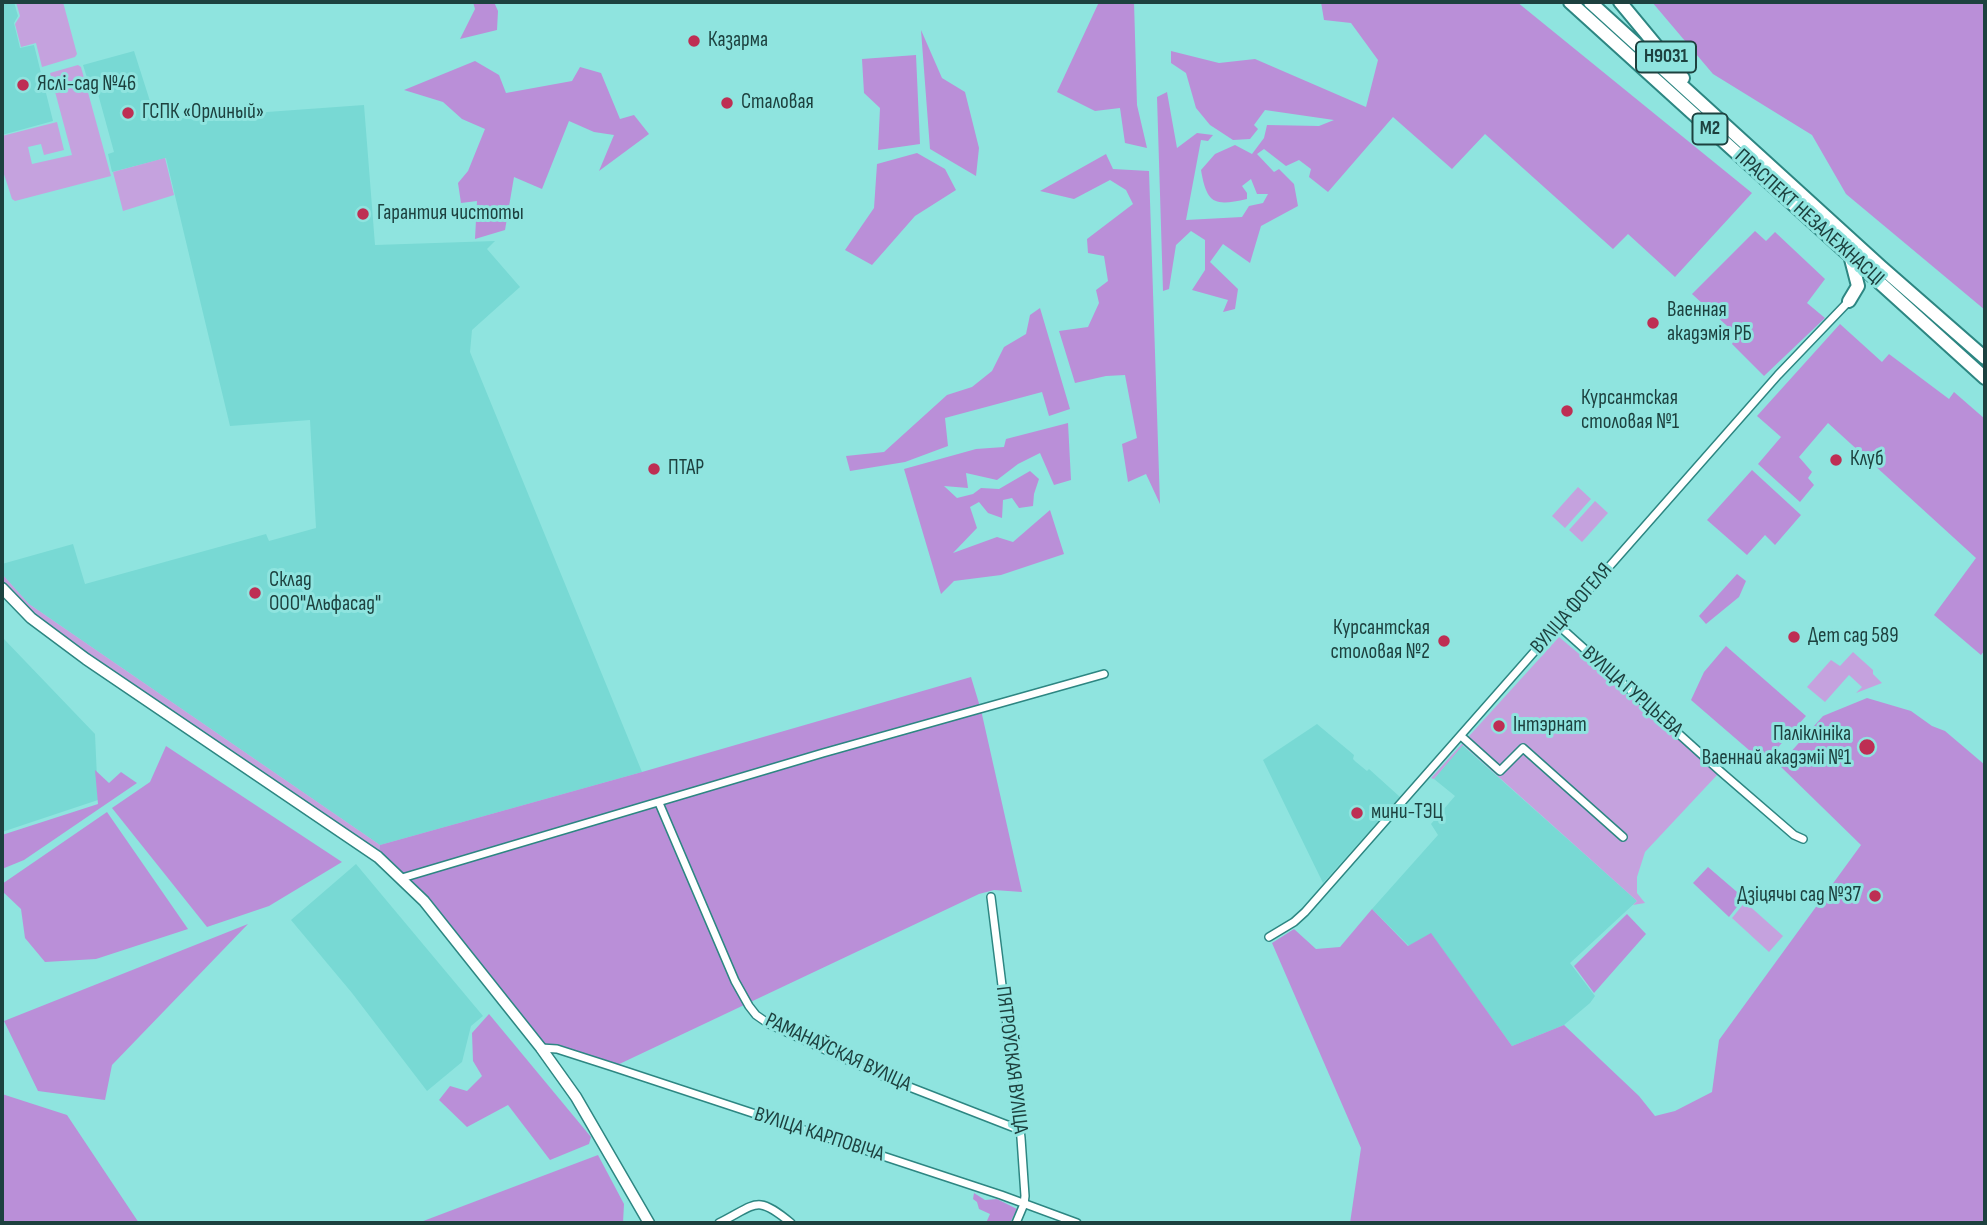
<!DOCTYPE html>
<meta charset="utf-8">
<style>
body{margin:0}
#map{position:relative;width:1987px;height:1225px;overflow:hidden;background:#8fe4df;font-family:"Sofia Sans Condensed",sans-serif}
canvas{display:block}
.frame{position:absolute;inset:0;border:4px solid #1d413f;pointer-events:none}
</style>
<div id="map">
<canvas width="1987" height="1225"></canvas>
<div class="frame"></div>
</div>
<script>
const ctx = document.querySelector('canvas').getContext('2d');
ctx.lineJoin = 'round';
function fillPath(path, color) { ctx.fillStyle = color; ctx.fill(path, 'evenodd'); }
function strokePath(path, color, width, dash) { ctx.strokeStyle = color; ctx.lineWidth = width; ctx.lineCap = dash ? 'butt' : 'round'; ctx.setLineDash(dash || []); ctx.stroke(path); }
function write(font, color, halo, rows, align = 'center') {
  ctx.font = font + ' "Sofia Sans Condensed",sans-serif'; ctx.lineWidth = 6; ctx.setLineDash([]); ctx.textBaseline = 'middle'; ctx.strokeStyle = halo; ctx.fillStyle = color; for (const [text, x, y, turn = 0] of rows) {
    ctx.save(); ctx.translate(x, y); ctx.rotate((+turn || 0) * Math.PI / 180); ctx.textAlign = isNaN(turn) ? turn : align; if (halo) ctx.strokeText(text, 0, 0); ctx.fillText(text, 0, 0); ctx.restore();
  }
}
const built = new Path2D(`
 M2 2H14L18 16 14 23 20 48 34 45 53 121 2 135Z
 M134 51 156 120 364 105 375 245 495 241 487 249 520 287 472 330 470 352 642 772 380 845 29 604 2 574V564L73 544 85 584 266 534 269 541 316 528 310 420 230 426 166 158 112 172 108 154 114 152 95 83 89 84 83 65Z
 M2 637 95 734 98 800 2 832Z
 M1317 724 1354 755 1353 759 1356 762 1367 771 1369 769 1400 797 1323 883 1263 760Z
 M1462 745 1637 901 1570 963 1595 996 1590 1003 1564 1025 1512 1046 1431 934 1409 946 1372 909 1438 835 1431 824 1455 796 1434 779Z
 M356 864 483 1016 471 1026 462 1062 427 1091 352 993 291 920Z`);
const green = new Path2D(`
 M16 2H63L77 54 75 57 42 67 36 43 21 47 15 24 20 16Z
 M78 65 81 67 111 176 15 201 12 199 2 168V136L57 122 64 150 44 155 41 144 28 147 32 164 72 155 50 73Z
 M165 158 174 195 123 211 113 172Z
 M1578 487 1591 499 1565 528 1552 516Z
 M1595 501 1608 513 1582 542 1569 530Z
 M2 574 29 604 380 845 378 857 86 659 2 588Z
 M1559 637 1665 726 1718 774 1645 852 1637 877V893L1645 903 1633 905 1637 901 1463 745 1434 779 1431 778Z
 M1853 652 1873 670V674L1882 683 1856 693 1862 687 1849 675 1825 702 1807 687 1831 660 1840 666Z
 M1745 902 1783 936 1769 952 1732 918Z`);
const forest = new Path2D(`
 M473 2H494L498 11 497 30 460 39 475 9Z
 M1099 2H1134L1137 105 1147 148 1125 143 1120 108 1095 111 1057 92Z
 M1321 2H1517L1752 193 1675 277 1628 234 1613 249 1485 134 1452 169 1393 117 1328 192 1309 177 1311 169 1299 160 1286 166 1264 149 1257 154 1274 172 1279 169 1294 184 1298 206 1261 226 1250 263 1223 244 1210 262 1238 289 1235 309 1223 312 1228 300 1192 290 1205 270V240L1191 231 1176 245 1169 289 1163 291 1157 97 1167 92 1177 148 1197 133 1213 135 1208 141 1201 140 1186 220 1242 217 1249 206 1263 203 1268 194H1257L1251 179 1242 186 1247 193V199C1215 206 1207 205 1201 170L1215 154 1235 145 1252 154 1264 138 1267 125 1319 126 1334 120 1265 110 1254 125 1258 129 1250 139 1233 140 1210 125 1196 108 1186 73 1171 63V51L1219 63 1255 59 1366 107 1378 60 1351 23 1324 20Z
 M1652 2H1985V310L1846 194 1812 135 1713 74Z
 M921 30 942 78 965 92 979 148 976 176 930 149Z
 M916 55 920 144 878 150 880 108 864 93 862 59Z
 M475 61 499 75 506 93 572 81 580 67 601 73 620 119 634 115 649 134 599 171 614 135 594 132 569 121 542 189 514 177 505 230 475 239 477 201 461 203 458 183 468 171 485 129 462 119 443 102 404 90Z
 M917 153 945 169 956 190 915 216 872 265 845 250 874 208 877 164Z
 M1106 154 1113 169 1149 171 1160 504 1146 474 1128 482 1122 444 1137 438 1125 375 1106 376 1075 383 1059 331 1088 327 1099 303 1096 290 1108 281 1104 256 1088 253 1087 239 1133 204 1126 190 1110 180 1074 199 1040 191Z
 M1755 231 1766 241 1775 232 1825 279 1807 303 1825 318 1764 376 1732 344 1737 335 1692 294Z
 M1040 308 1070 409 1049 416 1042 392 945 418 948 446 905 462 850 471 846 456 884 452 947 395 972 387 992 371 1004 347 1026 334 1030 315Z
 M1840 324 1882 362 1889 354 1949 399 1954 392 1985 419V650L1981 655 1934 615 1976 558 1828 423 1799 457 1812 472 1808 478 1814 485 1800 502 1758 464 1781 437 1757 416Z
 M1068 423 1071 480 1054 485 1040 453 1018 464 997 480 966 473 968 488 944 486 957 498 973 494 981 488 999 489 1030 471 1039 479 1034 494 1033 506 1019 508 1012 498 1003 500 1002 518 988 513 979 502 970 507 977 528 953 553 997 537 1013 542 1050 510 1064 554 1001 575 954 581 941 594 904 469 976 449 1004 447 1006 439Z
 M1752 470 1801 515 1775 545 1765 535 1747 555 1707 520Z
 M1737 574 1746 581 1739 597 1706 624 1699 616Z
 M1726 646 1806 716 1764 763 1691 700 1704 672Z
 M971 677 981 710 1022 892 994 890 979 894 613 1067 541 1048 458 941 378 857 380 845 642 772Z
 M1867 698 1911 711 1932 726 1945 731 1985 765V1223H1350L1361 1148 1272 943 1294 929 1316 949 1340 947 1372 909 1408 946 1431 933 1512 1046 1564 1025 1639 1096 1655 1116 1675 1111 1712 1092 1719 1040 1861 845 1779 765 1823 716Z
 M166 746 342 862 269 906 207 927 112 808 150 782Z
 M95 770 109 783 121 772 137 783 24 860 2 869V835L98 804Z
 M107 812 188 929 96 959 45 962 25 938 21 909 2 891V884Z
 M1708 867 1744 898 1729 917 1693 883Z
 M1627 914 1646 934 1594 993 1574 966Z
 M248 924 112 1065 105 1100 38 1091 4 1021Z
 M489 1014 591 1137 589 1144 550 1160 508 1105 467 1127 439 1100 450 1086 467 1091 482 1076 473 1061 472 1033Z
 M2 1094 67 1115 139 1223H2Z
 M598 1155 624 1204 623 1223H418Z
 M974 1193 985 1200 997 1199 1017 1209 1010 1223H986L990 1214 979 1209 977 1202 973 1199Z`);
const street = new Path2D(`
 M1558 625 1720 771 1794 835 1803 839
 M1461 736 1500 771 1523 748 1623 837
 M659 803 735 981 749 1006 756 1015 769 1024 889 1079 1020 1130
 M402 878 823 753 1104 674
 M991 897 1021 1138 1025 1196 1024 1204 1016 1223
 M1269 937 1294 922 1305 912 1778 375 1849 301
 M541 1048 557 1049 613 1067 1001 1195 1077 1223
 M719 1223C757 1204 756 1194 791 1223`);
const secondary = new Path2D(`
 M2 588 31 618 86 659 378 857 424 901 541 1048 576 1097 649 1223`);
const highway = new Path2D(`
 M1570 2 1985 378
 M1590 2 1881 267 1985 358
 M1620 2 1683 78
 M1849 301 1858 286 1851 259`);
const markers = [
 [694,41,7,"#be2e53"],
 [23,85,7,"#be2e53"],
 [727,103,7,"#be2e53"],
 [128,113,7,"#be2e53"],
 [363,214,7,"#be2e53"],
 [1653,323,7,"#be2e53"],
 [1567,411,7,"#be2e53"],
 [1836,460,7,"#be2e53"],
 [654,469,7,"#be2e53"],
 [255,593,7,"#be2e53"],
 [1794,637,7,"#be2e53"],
 [1444,641,7,"#be2e53"],
 [1499,726,7,"#be2e53"],
 [1867,747,9,"#be2e53"],
 [1357,813,7,"#be2e53"],
 [1875,896,7,"#be2e53"]
];
const shields = [
 [1666,57,60],
 [1710,129,35]
];
const shieldNames = [
 ["Н9031",1666,57],
 ["М2",1710,129]
];
const poiNames = [
 ["Казарма",708,41],
 ["Яслі-сад №46",37,85],
 ["Сталовая",741,103],
 ["ГСПК «Орлиный»",142,113],
 ["Гарантия чистоты",377,214],
 ["Ваенная",1667,311],
 ["акадэмія РБ",1667,335],
 ["Курсантская",1581,399],
 ["столовая №1",1581,423],
 ["Клуб",1850,460],
 ["ПТАР",668,469],
 ["Склад",269,581],
 ["ООО\"Альфасад\"",269,605],
 ["Курсантская",1430,629,"right"],
 ["столовая №2",1430,653,"right"],
 ["Дет сад 589",1808,637],
 ["Інтэрнат",1513,726],
 ["Паліклініка",1851,735,"right"],
 ["Ваеннай акадэміі №1",1851,759,"right"],
 ["мини-ТЭЦ",1371,813],
 ["Дзіцячы сад №37",1861,896,"right"]
];
const streetNames = [
 ["ПРАСПЕКТ НЕЗАЛЕЖНАСЦІ",1809,218,42],
 ["ВУЛІЦА ФОГЕЛЯ",1572,609,-49],
 ["ВУЛІЦА ГУРЦЬЕВА",1632,692,41],
 ["РАМАНАЎСКАЯ ВУЛІЦА",838,1053,25],
 ["ПЯТРОЎСКАЯ ВУЛІЦА",1011,1060,83],
 ["ВУЛІЦА КАРПОВІЧА",819,1135,18]
];
fillPath(built, '#78d9d4');
fillPath(green, '#c5a2de');
fillPath(forest, '#ba8fd8');
strokePath(street, '#2d8682', 10);
strokePath(secondary, '#2d8682', 13);
strokePath(highway, '#2d8682', 16);
strokePath(street, '#fff', 7);
strokePath(secondary, '#fff', 10);
strokePath(highway, '#fff', 12);
for (const [x, y, r, color] of markers) { const dot = new Path2D(); dot.arc(x, y, r, 0, 2 * Math.PI); ctx.fillStyle = color; ctx.fill(dot); strokePath(dot, '#8fe4df', 2.5); }
for (const [x, y, w] of shields) { const box = new Path2D(); box.roundRect(x - w / 2, y - 15.5, w, 31, 5); ctx.fillStyle = '#8fe4df'; ctx.fill(box); strokePath(box, '#1d413f', 2); }
write('bold 19px', '#1d413f', null, shieldNames);
write('21px', '#1d413f', '#8fe4df', poiNames, 'left');
write('21px', '#1d413f', '#8fe4df', streetNames);
</script>
